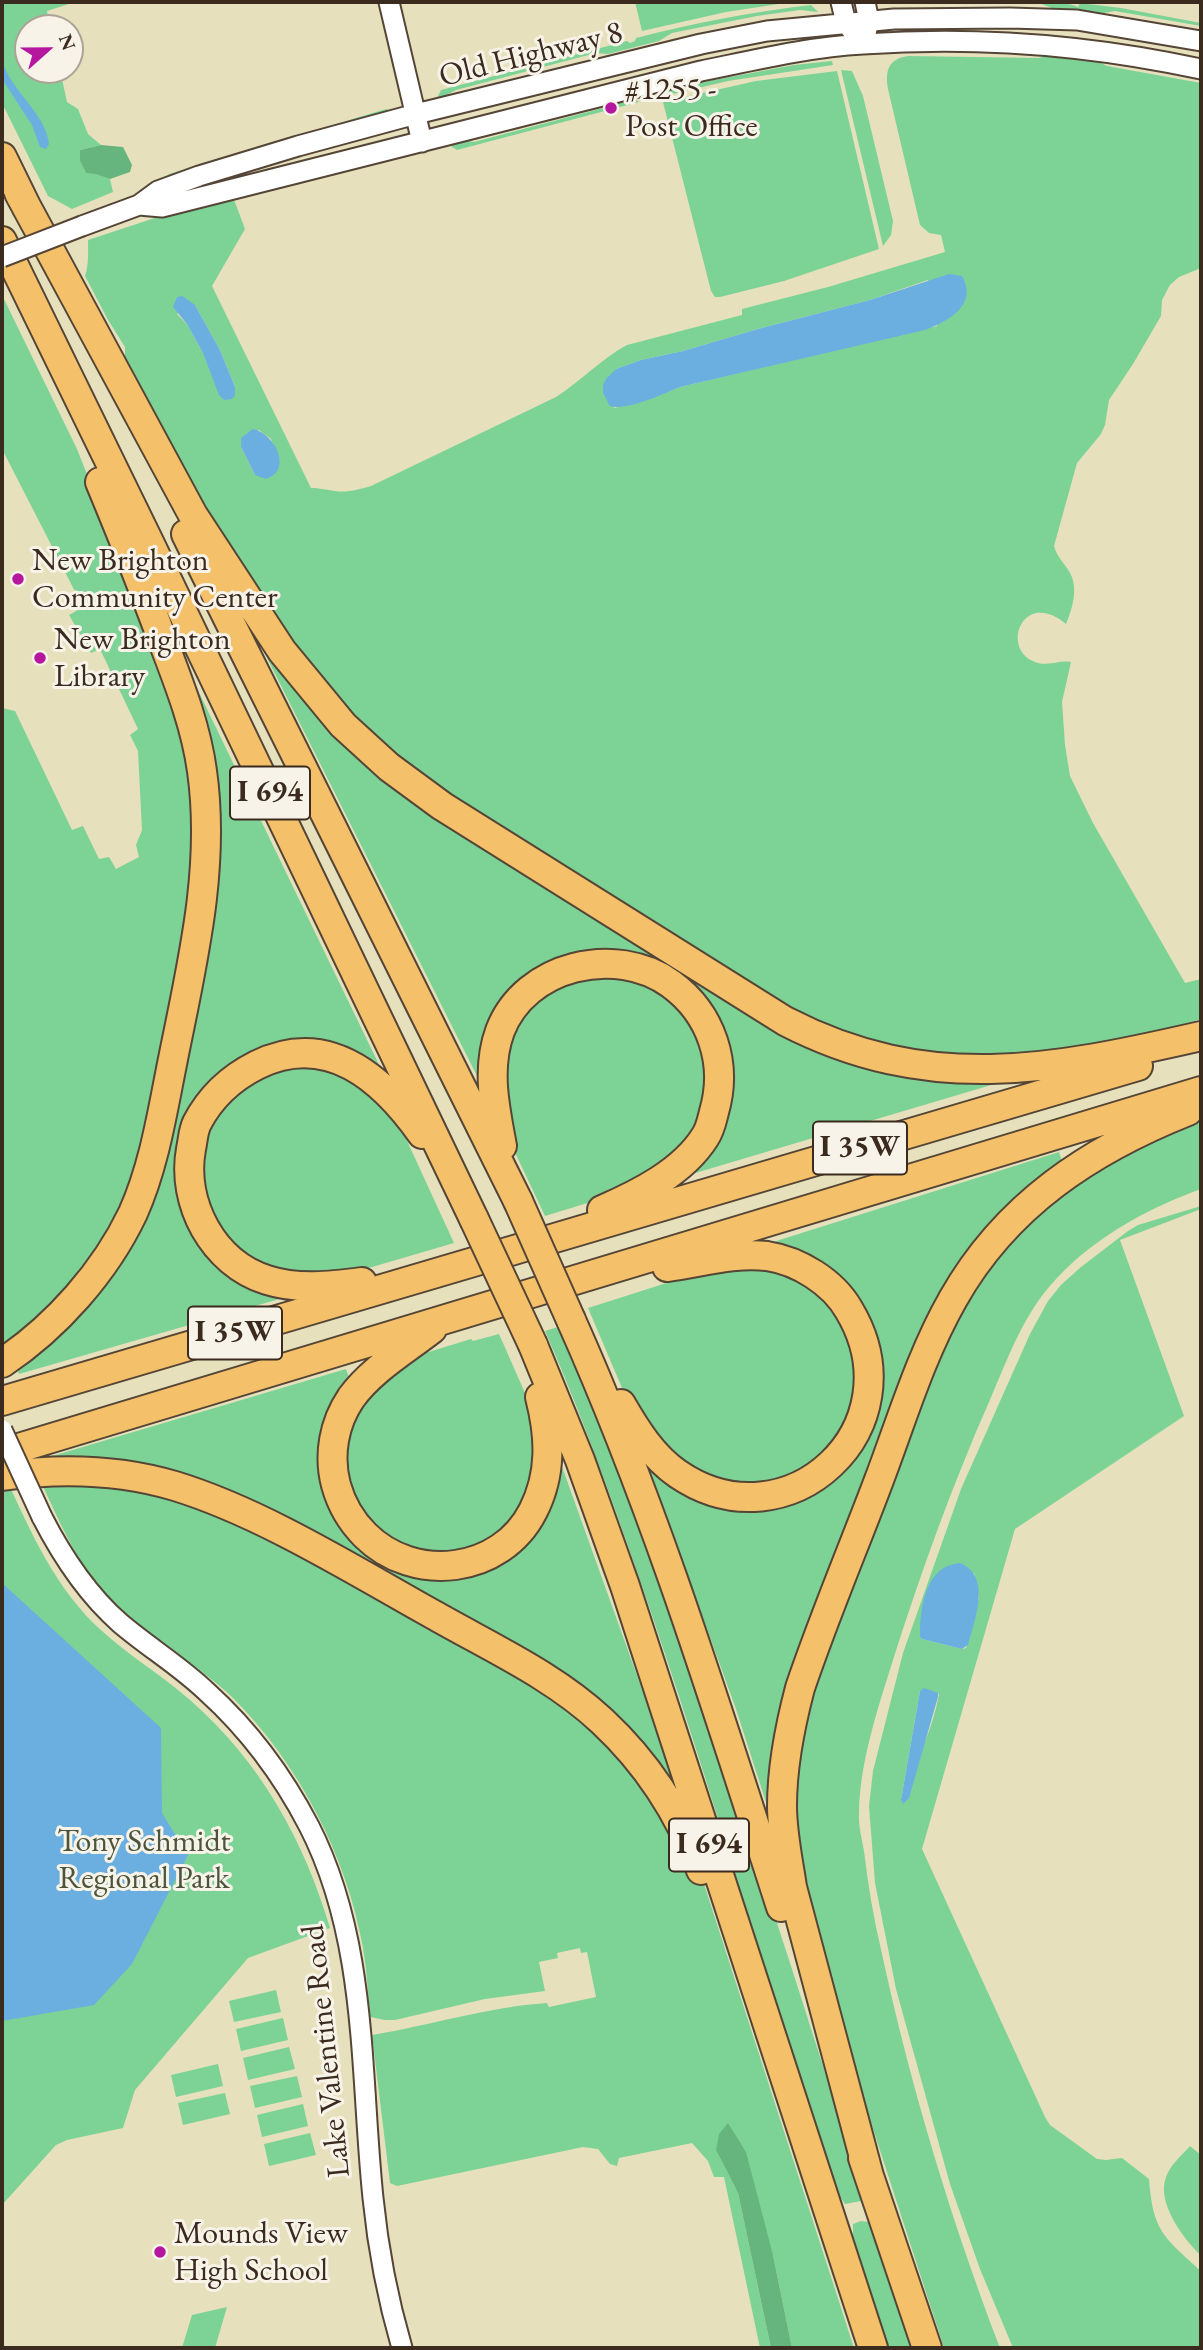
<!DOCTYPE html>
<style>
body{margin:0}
#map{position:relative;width:1203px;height:2350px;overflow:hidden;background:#e7e0bc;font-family:"EB Garamond",serif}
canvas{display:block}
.frame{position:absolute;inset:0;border:4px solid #3b2a1e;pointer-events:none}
.north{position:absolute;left:14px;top:14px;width:70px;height:70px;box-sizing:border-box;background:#f7f3e8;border:2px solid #aca397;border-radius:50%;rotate:69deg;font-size:19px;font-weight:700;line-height:28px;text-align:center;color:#3b2a1e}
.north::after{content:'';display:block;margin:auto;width:24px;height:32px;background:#b5179e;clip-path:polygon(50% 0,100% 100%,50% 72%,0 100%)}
</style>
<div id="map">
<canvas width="1203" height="2350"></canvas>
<div class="frame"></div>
<div class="north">N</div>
</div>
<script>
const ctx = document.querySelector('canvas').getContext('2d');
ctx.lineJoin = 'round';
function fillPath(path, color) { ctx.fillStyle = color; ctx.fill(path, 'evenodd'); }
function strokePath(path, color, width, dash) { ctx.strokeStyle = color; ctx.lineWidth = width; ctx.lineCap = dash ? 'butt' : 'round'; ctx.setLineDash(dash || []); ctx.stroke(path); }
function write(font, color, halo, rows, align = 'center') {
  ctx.font = font + ' "EB Garamond",serif'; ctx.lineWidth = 6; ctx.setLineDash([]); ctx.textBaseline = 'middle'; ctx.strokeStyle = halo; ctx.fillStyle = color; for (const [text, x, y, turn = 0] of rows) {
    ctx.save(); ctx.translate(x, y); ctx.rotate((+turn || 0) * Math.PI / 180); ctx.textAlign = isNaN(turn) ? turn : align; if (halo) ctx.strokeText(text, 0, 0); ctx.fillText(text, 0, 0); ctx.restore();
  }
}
const green = new Path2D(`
 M2 2H75L47 11 50 28H28V70H60L67 102 78 109 88 134 101 145 80 150V161L86 173H96L110 179 113 192 72 209 48 196 2 103Z
 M635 2H792L726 12 642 31Z
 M1004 2C1024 2 1064 0 1078 7L1080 3 1121 8 1201 23V26L1115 11 1098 14 1057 10 1039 3Z
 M811 5 818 12 800 10 757 16 672 33 659 41 608 54 596 53 456 90 441 98H437L441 90 627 41 630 43 635 41 636 38C694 23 752 12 811 5Z
 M1053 54 1093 59 1107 66 1201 83V268L1179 277 1170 285 1162 300 1161 316 1133 364 1109 400 1105 425 1101 434 1077 463 1054 546C1057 558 1066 564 1071 575 1078 590 1072 610 1066 624 1021 587 999 653 1038 663 1048 666 1060 660 1071 662L1062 702 1065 745 1070 776 1093 823 1185 983 1201 979V1019L1092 1052 987 1063 832 1035 434 794 347 721 207 518 125 358V347L108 320 85 276C89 265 88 251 88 240L179 210 233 197 245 229 212 286 311 488C320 488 326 490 335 491 347 493 360 489 371 486L556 397C581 381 601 359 627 345L742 315V309L828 287 945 252 941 235 929 233 920 225 888 89C885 71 888 59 908 56L1039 58ZM928 280 937 326 680 387 643 401 614 408 616 369 641 360 683 351 758 329 870 300ZM195 305 220 350 235 387 203 353 187 324 177 314ZM259 430 271 439 279 460 255 475 241 447V438Z
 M832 61 833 65 728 81 664 96 667 88 681 83 693 84 794 65Z
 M841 70 852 71 863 96 893 221 891 235 883 246Z
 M837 71 879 249 784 281 720 297H715L711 291 663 102 756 81Z
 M632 97 639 102 457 150 449 145 462 140 474 142 603 108 614 100Z
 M386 109 391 111 163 179 169 174Z
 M2 295 77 449 157 652 186 746 199 861 146 1137C117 1228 79 1290 2 1349V708L15 711 72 830 83 826 99 859 109 857 116 869 139 857 136 845 142 830 138 751 130 735 138 729 100 649 91 653 69 615 83 607 2 449Z
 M258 640 351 740 785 1027 1008 1080 692 1174 688 1162 725 1094 675 980 555 968 484 1075 477 1076Z
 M177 647 385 1077 345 1056 228 1074 186 1198 281 1290 283 1298 19 1374 14 1359 126 1234 208 895Z
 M580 974 641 977 693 1018 711 1073 694 1139 630 1190 545 1216 511 1144 499 1079 519 1013Z
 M288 1063 353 1075 397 1119 454 1243 338 1277 284 1275 244 1259 208 1220 200 1143 223 1099Z
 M1201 1118V1189C1144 1210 1089 1240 1049 1287 1021 1320 1006 1363 989 1402 952 1486 921 1572 893 1660 878 1708 860 1761 859 1812 858 1825 862 1839 864 1851 868 1886 874 1920 882 1954 911 2088 951 2220 1000 2348H944L808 1928 788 1789 803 1699 951 1320 1039 1203 1168 1127Z
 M1059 1152 1064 1168 916 1367 772 1821 736 1709 644 1455 705 1495 835 1469 871 1339 775 1252 773 1242Z
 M1201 1206V1209L1120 1240 1184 1416 1015 1529 922 1849 1045 2117 1050 2125 1097 2159 1106 2160 1122 2158 1149 2179C1153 2232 1164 2237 1201 2271V2348H1013L980 2269 950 2184 896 1989 875 1883 869 1806 873 1771 903 1653 961 1489 1030 1334 1048 1301 1061 1285 1081 1267 1128 1231 1138 1225ZM974 1573 979 1597 966 1648 962 1649 922 1639 920 1637ZM924 1689 939 1694C933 1730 914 1766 901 1800L920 1691Z
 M746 1262 803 1276 849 1321 858 1405 808 1473 737 1488 673 1461 628 1402 588 1308 723 1265Z
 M558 1327C678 1604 768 1894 860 2182L861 2201 845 2204 833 2186C772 1999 718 1810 655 1624 621 1525 587 1427 545 1331Z
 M499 1334 533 1411 541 1469 514 1524 466 1552 424 1554 390 1542 355 1507 343 1477 351 1412 409 1358 471 1339 473 1341Z
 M346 1369 351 1384 329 1431 363 1541 485 1562 560 1461 682 1801 650 1761 259 1511 51 1464 49 1457Z
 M38 1476 214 1502 575 1702 682 1834 705 1887 854 2348H792L773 2255 716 2150 738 2193 771 2348H760L724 2177H714L708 2161 692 2143 619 2158 617 2166 610 2164 598 2149 583 2147 397 2186 390 2183 372 2035C432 2025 488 2007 547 2003L549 2007 596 1997 587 1952 581 1953 580 1948 557 1953 558 1958 539 1962 545 1991 485 1999 395 2020H385L370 2017C368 1994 367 1971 363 1948 347 1857 299 1764 233 1698 200 1666 158 1645 124 1614 81 1576 62 1526 38 1476Z
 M6 1478C31 1533 56 1590 102 1631 129 1656 162 1675 190 1700 260 1761 304 1840 330 1928L248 1958 135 2090 123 2128 67 2140 56 2145 2 2205V1479Z
 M276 1990 281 2012 234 2022 229 2001Z
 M283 2018 288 2040 241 2051 236 2029Z
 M289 2047 295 2069 248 2080 243 2058Z
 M218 2064 223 2086 176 2097 171 2075Z
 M297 2076 302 2097 255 2108 250 2086Z
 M225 2093 230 2114 183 2125 178 2103Z
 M303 2104 308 2126 262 2137 257 2115Z
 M310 2133 316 2155 269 2166 264 2144Z
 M1190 2146 1201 2155V2256C1184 2239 1156 2203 1166 2177 1171 2164 1181 2156 1190 2146Z
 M861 2221 868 2222 880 2239 916 2348H888L853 2242V2224Z
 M227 2307 215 2348H182L192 2315Z`);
const forest = new Path2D(`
 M101 145 123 147 132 165 130 172 110 179 96 174 86 173 80 161V150Z
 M728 2123 746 2152 773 2255 792 2348H771L738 2193 716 2150 719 2134Z`);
const water = new Path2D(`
 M2 60C11 92 46 113 49 144L46 149 40 147 32 125 2 79Z
 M949 274 962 276C978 305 949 321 925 330L680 387C663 394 627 411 610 406L603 393V385L606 379 616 369 641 360 683 351 758 329 870 300Z
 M182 296 195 305 220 350 235 387V395L232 399 224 400 219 395 203 353 187 324 173 307 177 297Z
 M253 429C274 433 294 470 266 479L255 475 241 447V438Z
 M960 1563C992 1576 975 1620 968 1645L962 1649 922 1639 920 1637C920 1607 925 1566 960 1563Z
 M2 1583 161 1728 162 1813 188 1855 132 1964 94 2005 2 2021Z
 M924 1688 938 1693V1697L909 1798 903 1804 901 1800 920 1691Z`);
const minor = new Path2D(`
 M389 2 422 142
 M841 2 846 23 853 32
 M865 2 869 21 866 33
 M139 205 162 207 701 71C755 60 809 47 863 44 977 36 1090 45 1201 69
 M82 226 139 205 158 191 199 176 298 146 416 114 701 44 767 31 894 19 1010 18 1077 20 1201 41
 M42 1517C62 1556 87 1594 120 1623 148 1647 180 1666 207 1692 249 1730 283 1776 309 1826 368 1941 360 2073 373 2198 378 2248 388 2300 402 2348`);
const highway = new Path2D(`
 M2 157 27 208
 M19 193 193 515 282 651 343 725 389 767 442 806 785 1021C928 1095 1052 1070 1201 1036
 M2 241 149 542 474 1219
 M186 534 518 1201
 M502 1146C495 1108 486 1069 500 1031 525 965 616 944 671 984 712 1014 728 1064 714 1112 712 1120 710 1130 705 1137 683 1172 639 1194 602 1210
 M362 1282C331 1286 298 1290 267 1280 213 1263 181 1203 191 1149 193 1140 193 1131 197 1123 211 1096 231 1078 257 1065 328 1030 383 1079 422 1134
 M571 1320C656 1510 717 1709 781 1907
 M432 1329C405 1350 371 1370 351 1398 334 1423 328 1455 336 1485 341 1503 351 1521 365 1535 414 1584 501 1574 533 1511 552 1474 550 1436 540 1397
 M533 1345 580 1460 625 1586 873 2348
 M2 1363C56 1327 105 1272 133 1213 154 1166 162 1114 172 1064 191 968 216 870 202 771 196 727 180 686 164 644 144 590 122 535 100 482
 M2 1401 1138 1066
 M621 1404C636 1430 653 1457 678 1474 788 1549 919 1427 849 1310 833 1282 799 1261 767 1256 734 1252 699 1263 667 1267
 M2 1453 1201 1091
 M2 1476C60 1468 118 1469 175 1486 263 1513 355 1571 436 1616 492 1648 554 1676 602 1721 646 1762 680 1814 701 1870
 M863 2158 927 2348
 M869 2176 792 1887C788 1860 782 1833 782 1806 782 1766 790 1726 800 1688 824 1617 853 1549 879 1480 902 1419 921 1355 953 1299 1006 1205 1090 1150 1188 1111`);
const minorBridge = new Path2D(`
 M2 257 82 226
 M2 1430 42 1517`);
const highwayBridge = new Path2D(`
 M518 1201 571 1320
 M474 1219 533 1345`);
const markers = [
 [611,108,7,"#b5179e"],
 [18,579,7,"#b5179e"],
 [40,658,7,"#b5179e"],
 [160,2252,7,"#b5179e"]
];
const shields = [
 [270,793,80],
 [860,1148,94],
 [235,1333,94],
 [709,1845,80]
];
const shieldNames = [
 ["I 694",270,793],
 ["I 35W",860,1148],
 ["I 35W",235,1333],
 ["I 694",709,1845]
];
const streetNames = [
 ["Old Highway 8",531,55,-14],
 ["Lake Valentine Road",327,2051,-96]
];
const poiNames = [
 ["#1255 -",625,90],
 ["Post Office",625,127],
 ["New Brighton",32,561],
 ["Community Center",32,598],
 ["New Brighton",54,640],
 ["Library",54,677],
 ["Mounds View",174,2234],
 ["High School",174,2271]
];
const parkNames = [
 ["Tony Schmidt",144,1842],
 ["Regional Park",144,1879]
];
fillPath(green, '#7dd396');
fillPath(forest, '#66b57f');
fillPath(water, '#6aafe0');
strokePath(minor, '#554536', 23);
strokePath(highway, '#554536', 32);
strokePath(minor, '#fff', 19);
strokePath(highway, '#f4c16a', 28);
strokePath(minorBridge, '#554536', 23, []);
strokePath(highwayBridge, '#554536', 32, []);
strokePath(minorBridge, '#fff', 19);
strokePath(highwayBridge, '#f4c16a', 28);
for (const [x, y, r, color] of markers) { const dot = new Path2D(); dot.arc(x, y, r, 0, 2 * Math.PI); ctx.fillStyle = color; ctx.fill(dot); strokePath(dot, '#f7f3e8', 2.5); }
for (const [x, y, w] of shields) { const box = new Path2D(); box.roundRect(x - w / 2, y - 26.5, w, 53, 5); ctx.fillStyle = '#f7f3e8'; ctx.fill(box); strokePath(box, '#3b2a1e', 2); }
write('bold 30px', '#3b2a1e', null, shieldNames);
write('32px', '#3b2a1e', '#f7f3e8', streetNames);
write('32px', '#3b2a1e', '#f7f3e8', poiNames, 'left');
write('32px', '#4c543c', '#f7f3e8', parkNames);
</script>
